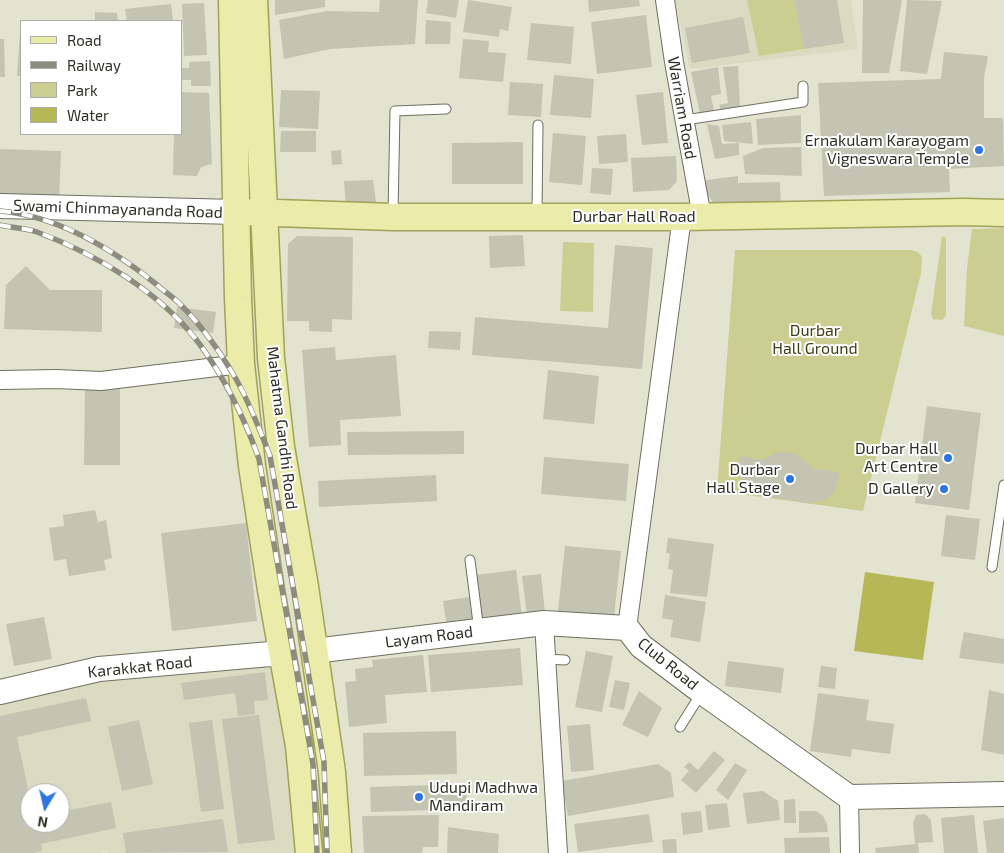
<!DOCTYPE html>
<style>
body{margin:0}
#map{position:relative;width:1004px;height:853px;overflow:hidden;background:#e3e4d0;font-family:"Exo 2",sans-serif}
canvas{display:block}
.legend{position:absolute;left:20px;top:20px;width:162px;height:115px;box-sizing:border-box;background:#fff;border:1px solid #acaca9;margin:0;padding:6px 9px;list-style:none;font-size:15px;color:#2f3028}
.legend li{display:flex;align-items:center;gap:10px;height:25px}
.legend b{width:25px;border:1px solid #acaca9}
.north{position:absolute;left:20px;top:783px;width:50px;height:50px;box-sizing:border-box;background:#fff;border:1px solid #acaca9;border-radius:50%;rotate:189deg;font-size:14px;font-weight:700;line-height:20px;text-align:center;color:#2f3028}
.north::after{content:'';display:block;margin:auto;width:18px;height:22px;background:#2f75e2;clip-path:polygon(50% 0,100% 100%,50% 72%,0 100%)}
</style>
<div id="map">
<canvas width="1004" height="853"></canvas>
<ul class="legend">
<li><b style="height:6px;background:#ebeca9"></b>Road</li>
<li><b style="height:6px;background:#8c8d7f"></b>Railway</li>
<li><b style="height:14px;background:#ccce91"></b>Park</li>
<li><b style="height:14px;background:#b6b757"></b>Water</li>
</ul>
<div class="north">N</div>
</div>
<script>
const ctx = document.querySelector('canvas').getContext('2d');
ctx.lineJoin = 'round';
function fillPath(path, color) { ctx.fillStyle = color; ctx.fill(path, 'evenodd'); }
function strokePath(path, color, width, dash) { ctx.strokeStyle = color; ctx.lineWidth = width; ctx.lineCap = dash ? 'butt' : 'round'; ctx.setLineDash(dash || []); ctx.stroke(path); }
function write(font, color, halo, rows, align = 'center') {
  ctx.font = font + ' "Exo 2",sans-serif'; ctx.lineWidth = 4; ctx.setLineDash([]); ctx.textBaseline = 'middle'; ctx.strokeStyle = halo; ctx.fillStyle = color; for (const [text, x, y, turn = 0] of rows) {
    ctx.save(); ctx.translate(x, y); ctx.rotate((+turn || 0) * Math.PI / 180); ctx.textAlign = isNaN(turn) ? turn : align; if (halo) ctx.strokeText(text, 0, 0); ctx.fillText(text, 0, 0); ctx.restore();
  }
}
const built = new Path2D(`
 M675 0H851L858 49 690 69Z
 M278 661 304 853H108L107 851 99 853H0V704L104 681ZM30 793H60V823H30Z`);
const green = new Path2D(`
 M747 0H794L804 49 759 56Z
 M1004 228V336L964 326 967 268 972 229Z
 M942 236 946 238V316L942 320 933 319 931 314Z
 M563 242 594 243 593 312 560 311Z
 M735 250H911L918 252 922 257 921 273 863 511 717 491Z`);
const water = new Path2D(`
 M865 572 934 582 923 660 854 651Z`);
const building = new Path2D(`
 M275 0H325V7L275 15Z
 M380 0H418L415 44 330 49 284 59 279 20 327 11 379 12Z
 M428 0H459L456 18 426 13Z
 M468 0 512 7 508 31 500 29 499 37 463 32Z
 M588 0H639L640 6 589 12Z
 M794 0H837L844 43 804 49Z
 M863 0H902L889 73H862Z
 M907 0 942 1 927 74 900 71Z
 M204 3 207 55 184 56 182 4Z
 M171 4 173 21H127L125 9Z
 M95 12 117 13 118 21H95Z
 M646 15 652 67 597 74 591 22Z
 M743 17 750 53 692 63 685 28Z
 M426 20 451 22 450 44H425Z
 M531 23 574 27 571 64 527 60Z
 M20 33H21V76H17Z
 M0 39H4L5 77H0Z
 M463 39 489 41 488 52 506 53 503 82 459 78Z
 M944 52 988 56 984 77V118H1003L1004 166 949 169 950 192 824 196 818 83 941 79Z
 M210 61 211 86H191V80H181V68H189V62Z
 M738 66 740 108 721 110 719 105 728 103 723 67Z
 M718 67 721 94 711 96 714 111 700 114 691 72Z
 M554 75 594 79 591 118 550 115Z
 M510 82 543 84 541 117 508 115Z
 M281 90 320 91 318 129 279 127Z
 M181 92 209 93 212 164 201 167 197 176 173 175 174 134H181Z
 M663 92 668 143 642 145 636 95Z
 M801 115V143L758 145 756 119Z
 M751 122 753 144 724 141 722 125Z
 M707 124 719 126 722 144 739 143V155L715 159Z
 M281 131H316V152H280Z
 M553 133 586 136 582 185 549 182Z
 M626 134 628 162 599 164 597 136Z
 M523 142V184H452V143Z
 M801 147 802 176 745 174 743 156 763 148Z
 M0 149 61 151 59 200 0 198Z
 M341 150 342 164 332 165 331 151Z
 M676 156 677 181 669 190 633 192 631 158Z
 M592 168 613 169 611 195 590 193Z
 M738 176V183L780 182 781 210 719 212 699 181Z
 M373 180 377 208 346 209 344 181Z
 M523 235 525 266 490 268 489 236Z
 M297 236 353 237 352 320 332 319V332L309 331V321H287L288 244Z
 M615 245 653 248 642 369 472 355 475 317 608 328Z
 M26 266 50 290H102V332L4 329 6 285Z
 M177 307 216 312 213 333 174 328Z
 M429 331 461 332 460 350 428 348Z
 M335 347 336 360 396 355 401 416 340 420 341 445 309 447 302 350Z
 M548 370 599 376 594 424 543 419Z
 M85 386 120 387V465H84Z
 M927 406 981 413 969 510 915 503Z
 M464 431V454L348 455 347 432Z
 M778 452H789L797 455 812 468 840 473 834 492 824 500 809 503 755 495 743 485 739 456 763 460Z
 M544 457 629 464 626 501 541 494Z
 M436 475 437 501 319 507 318 481Z
 M95 510 98 522 106 520 112 558 104 560 106 570 69 576 66 559 54 561 49 528 64 526 63 515Z
 M946 515 980 519 975 560 941 556Z
 M246 523 257 621 172 631 161 533Z
 M668 538 714 544 707 597 670 593 673 570 668 569 670 554 666 553Z
 M565 546 621 551 614 617 558 611Z
 M516 570 522 616 482 622 476 575Z
 M541 574 545 613 527 615 522 576Z
 M665 595 706 602 700 642 670 637 673 620 662 618Z
 M469 597 473 622 447 626 443 601Z
 M44 617 52 659 14 666 6 624Z
 M964 632 1004 639V664L959 658Z
 M520 648 523 685 431 692 428 655Z
 M586 651 613 656 602 712 575 707Z
 M423 655 427 692 385 695 387 723 349 727 345 682 356 681 355 669 373 667 372 660Z
 M728 661 784 668 781 693 725 686Z
 M821 666 837 668 835 689 818 687Z
 M265 672 268 700 254 701 255 714 238 716 235 693 184 700 181 683Z
 M615 680 630 683 624 710 609 707Z
 M989 690 1004 694V755L981 750Z
 M639 691 662 708 648 737 622 725Z
 M818 693 869 700 866 720 894 724 890 754 852 749 851 757 810 751Z
 M86 698 91 721 17 737 30 799V823H60V812L111 802 116 828 41 844 42 851 34 853H0V716Z
 M259 715 275 840 238 844 222 719Z
 M139 720 153 784 122 791 108 727Z
 M212 720 224 809 201 812 189 723Z
 M590 724 594 770 571 772 567 726Z
 M456 731 457 774 364 776 363 733Z
 M714 751 725 760 696 793 681 780 689 771 684 767 689 762 698 770Z
 M735 763 747 770 728 800 716 790Z
 M658 764 671 773 674 797 568 816 562 781Z
 M466 784 467 809 371 812 370 787Z
 M763 791 778 801 780 820 747 824 743 793Z
 M795 799 796 823H784V800Z
 M727 803 730 827 708 830 705 805Z
 M701 811 703 832 683 835 681 813Z
 M799 811H816L823 816 827 824 828 832 799 833Z
 M649 814 653 842 578 852 574 824Z
 M925 814 931 820 933 842 918 843 919 853H876L875 848 915 844 913 823 916 815Z
 M439 815 438 847H423L422 853H364L362 816Z
 M974 815 978 853H944L941 818Z
 M1004 818V853H987L983 821Z
 M223 819 228 852 126 853 123 833Z
 M448 827 499 834 498 853H447Z
 M829 837 830 853H785L784 838Z
 M676 839 677 853H663L662 840Z`);
const lane = new Path2D(`
 M685 120 803 102V86
 M393 214 395 111 446 109
 M537 214 538 125
 M470 560 479 631
 M992 567 1004 485
 M546 659 565 660
 M680 727 702 692`);
const street = new Path2D(`
 M665 0 674 62 702 217
 M0 380 56 379 101 381 241 364
 M544 623 558 853
 M627 628 682 217
 M849 797 850 853`);
const secondary = new Path2D(`
 M0 206 236 212
 M314 651 544 623 627 628 641 646 702 692 849 797 1004 794
 M0 692 99 669 282 653`);
const primary = new Path2D(`
 M232 0 238 298 241 364 252 466 271 590 299 746 309 853
 M254 0 271 358 281 447 305 587 332 772 338 853
 M247 212 393 217H682L964 212 1004 213`);
const rail = new Path2D(`
 M0 211C58 216 111 248 156 284 163 291 172 296 179 303 201 325 221 353 236 379 250 404 260 430 270 456L324 762 327 853
 M0 225C12 228 26 228 37 232 96 254 160 292 198 342 225 378 244 417 259 459L313 764 317 853`);
const markers = [
 [979,150,5,"#2f75e2"],
 [948,458,5,"#2f75e2"],
 [790,479,5,"#2f75e2"],
 [944,489,5,"#2f75e2"],
 [419,797,5,"#2f75e2"]
];
const streetNames = [
 ["Warriam Road",682,108,80],
 ["Swami Chinmayananda Road",118,209,2],
 ["Durbar Hall Road",634,217],
 ["Mahatma Gandhi Road",282,428,83],
 ["Layam Road",429,637,-7],
 ["Club Road",668,664,39],
 ["Karakkat Road",140,667,-6]
];
const poiNames = [
 ["Ernakulam Karayogam",969,141],
 ["Vigneswara Temple",969,159],
 ["Durbar Hall",938,449],
 ["Art Centre",938,467],
 ["Durbar",780,470],
 ["Hall Stage",780,488],
 ["D Gallery",934,489],
 ["Udupi Madhwa",429,788,"left"],
 ["Mandiram",429,806,"left"]
];
const parkNames = [
 ["Durbar",815,331],
 ["Hall Ground",815,349]
];
fillPath(built, '#dadbc0');
fillPath(green, '#ccce91');
fillPath(water, '#b6b757');
fillPath(building, '#c3c4b1');
strokePath(lane, '#6f705f', 11);
strokePath(street, '#6f705f', 20);
strokePath(secondary, '#6f705f', 26);
strokePath(primary, '#a1a257', 29);
strokePath(lane, '#fff', 9);
strokePath(street, '#fff', 18);
strokePath(secondary, '#fff', 24);
strokePath(primary, '#ebeca9', 26);
strokePath(rail, '#8c8d7f', 5.5);
strokePath(rail, '#fff', 4, [11]);
for (const [x, y, r, color] of markers) { const dot = new Path2D(); dot.arc(x, y, r, 0, 2 * Math.PI); ctx.fillStyle = color; ctx.fill(dot); strokePath(dot, '#fff', 2); }
write('16px', '#2f3028', '#fff', streetNames);
write('16px', '#2f3028', '#fff', poiNames, 'right');
write('16px', '#404017', '#fff', parkNames);
</script>
